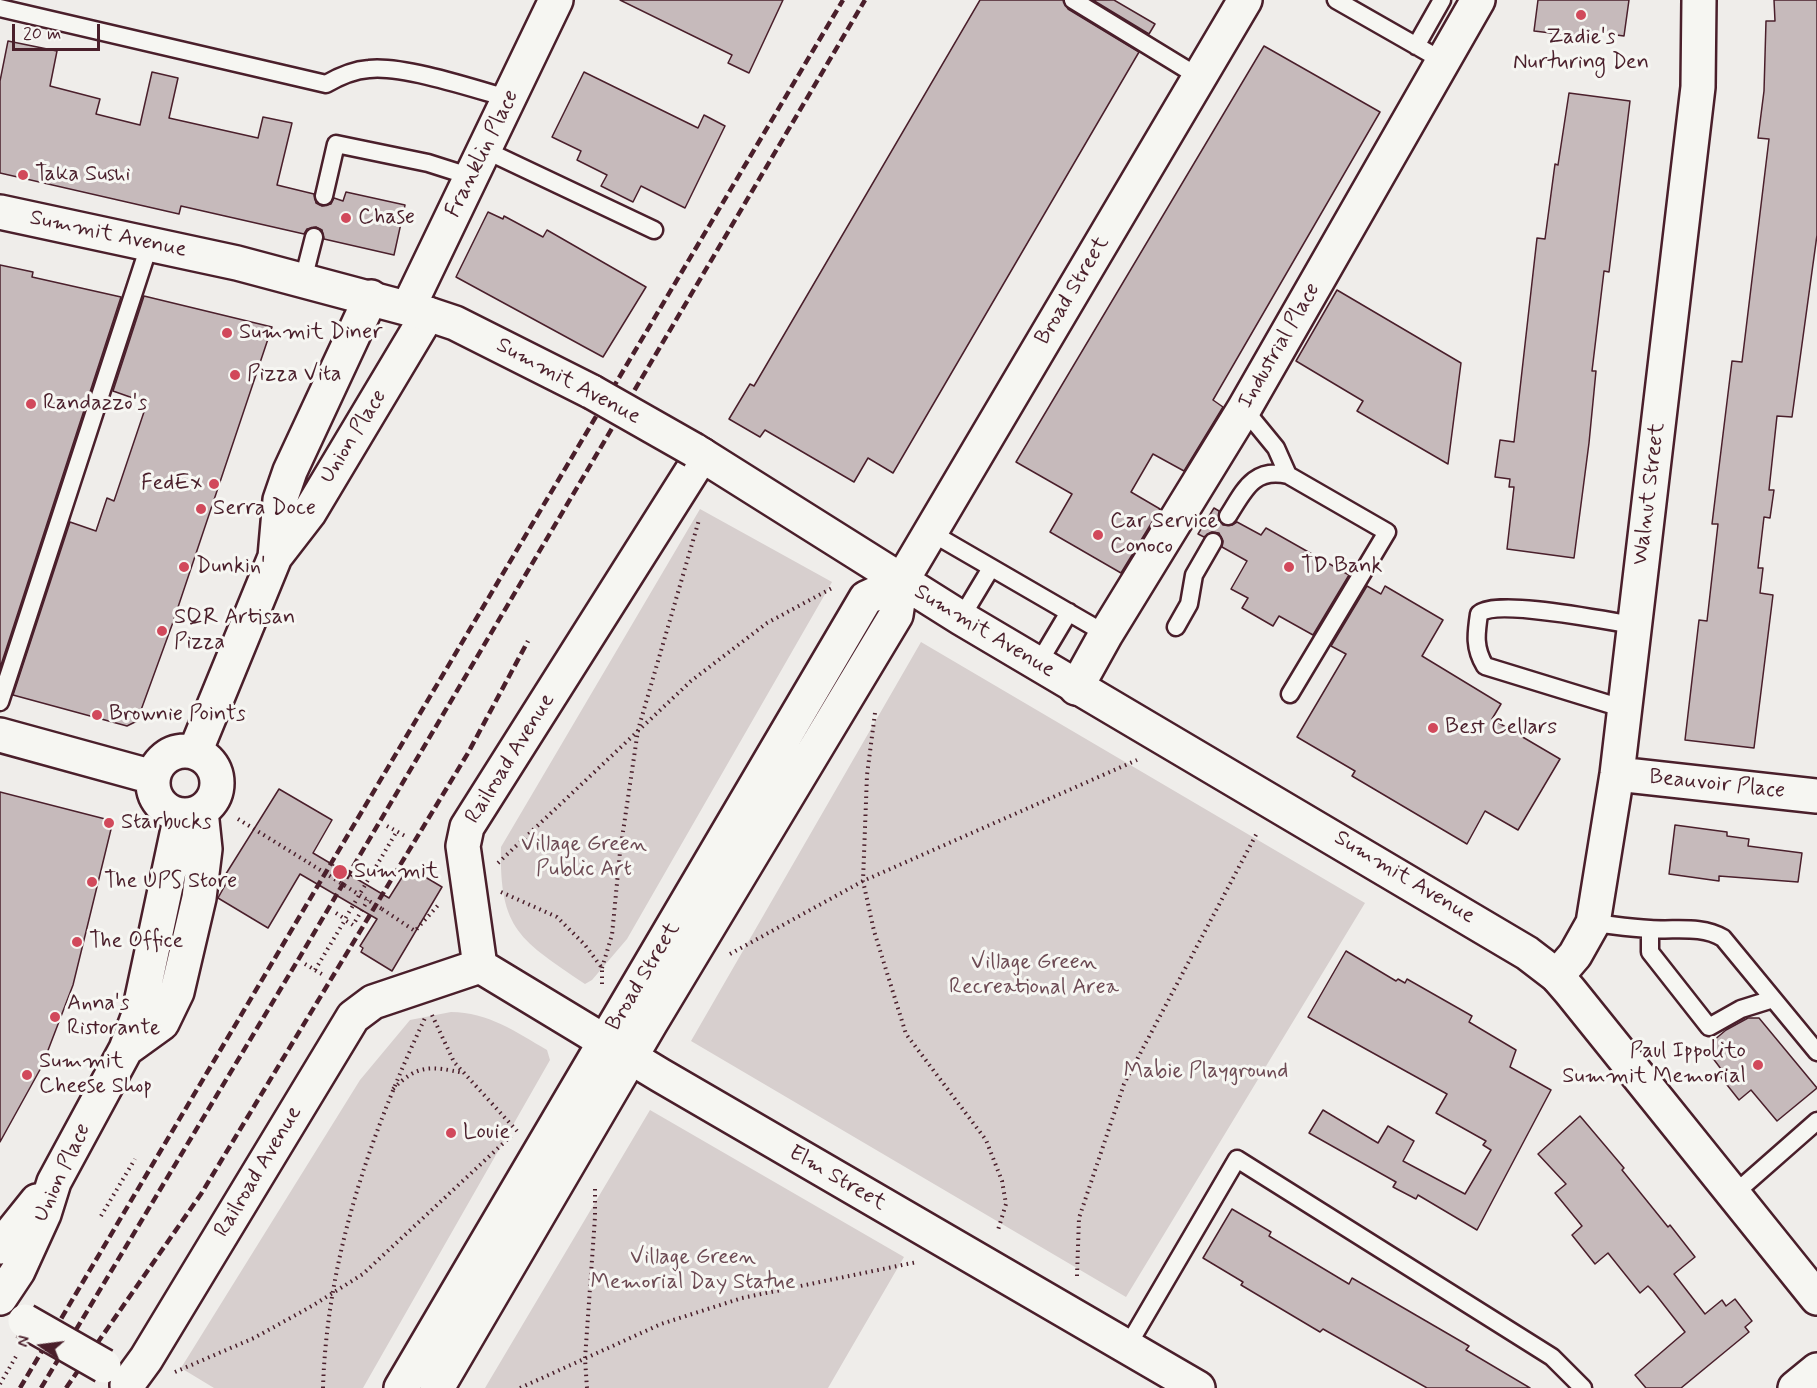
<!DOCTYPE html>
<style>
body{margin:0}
#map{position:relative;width:1817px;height:1388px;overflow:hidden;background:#efedea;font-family:Mynerve,sans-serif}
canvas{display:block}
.north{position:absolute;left:12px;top:1316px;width:60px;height:60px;-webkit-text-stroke:4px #f6f6f2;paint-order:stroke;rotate:284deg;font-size:16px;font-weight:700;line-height:24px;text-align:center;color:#4a1f2b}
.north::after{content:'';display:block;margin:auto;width:21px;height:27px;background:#4a1f2b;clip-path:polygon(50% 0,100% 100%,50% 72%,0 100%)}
.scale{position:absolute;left:12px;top:24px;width:88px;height:27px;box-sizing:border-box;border:3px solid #4a1f2b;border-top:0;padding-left:8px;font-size:18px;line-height:21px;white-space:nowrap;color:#4a1f2b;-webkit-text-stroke:4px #f6f6f2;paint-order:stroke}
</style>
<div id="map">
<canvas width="1817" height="1388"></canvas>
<div class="north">N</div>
<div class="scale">20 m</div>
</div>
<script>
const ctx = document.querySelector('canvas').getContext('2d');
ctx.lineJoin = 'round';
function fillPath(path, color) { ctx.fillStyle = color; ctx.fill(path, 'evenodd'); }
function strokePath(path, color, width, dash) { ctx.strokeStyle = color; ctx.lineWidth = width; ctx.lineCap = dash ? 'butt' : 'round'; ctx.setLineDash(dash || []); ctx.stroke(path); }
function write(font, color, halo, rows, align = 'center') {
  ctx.font = font + ' Mynerve,sans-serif'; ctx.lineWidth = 6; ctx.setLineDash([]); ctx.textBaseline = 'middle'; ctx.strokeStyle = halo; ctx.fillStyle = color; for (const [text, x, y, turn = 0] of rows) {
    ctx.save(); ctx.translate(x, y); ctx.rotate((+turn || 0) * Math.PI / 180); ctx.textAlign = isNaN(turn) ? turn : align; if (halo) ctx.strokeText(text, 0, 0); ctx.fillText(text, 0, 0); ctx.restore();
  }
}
const green = new Path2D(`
 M700 509 832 582 627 939 592 980 585 984C521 940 499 931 501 847Z
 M921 642 1365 903 1126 1297 691 1041Z
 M451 1012C488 1012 516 1032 547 1050L550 1060 363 1388H214L181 1368 360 1080 410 1020Z
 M650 1110 904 1257 828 1388H485Z`);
const building = new Path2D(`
 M620 0H783L749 73 728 63 732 55Z
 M980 0H1063L1068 9 1139 52 893 473 868 458 854 482 765 430 760 437 729 419 750 384 754 386Z
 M1093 0H1114L1155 24 1149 34Z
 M1538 0H1629L1624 36 1586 31 1585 37 1534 31Z
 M1774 0H1817V235L1792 417 1777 416 1769 490H1774L1770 518 1764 517 1758 568H1763L1760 593 1773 595 1754 748 1685 740 1699 620 1707 621 1718 524H1712L1732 361 1742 362 1769 139 1758 138 1764 91 1766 21H1775Z
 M8 41 57 51 50 86 100 99 96 114 140 125 152 72 178 78 169 118 258 138 263 117 292 123 277 185 314 194 316 203 322 206 331 204 334 198 343 201 346 192 405 205 394 255 324 239 322 230 316 227 307 229 304 234 181 206 179 214 0 173V81Z
 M1264 46 1380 112 1213 400 1223 407 1184 471 1153 454 1131 492 1160 509 1121 573 1050 532 1072 494 1016 462Z
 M584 72 698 128 704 115 725 126 685 208 641 186 633 202 601 186 607 175 577 160 581 151 552 137Z
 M1569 93 1630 101 1609 272 1604 271 1592 371H1596L1589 443 1574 558 1507 549 1514 487H1509L1510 479 1495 477 1500 440 1514 442 1537 238 1545 239 1555 164 1558 165Z
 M488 212 503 219 504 216 543 237 547 230 646 287 603 357 456 277Z
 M0 265 33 272 32 277 121 297 0 668Z
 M1337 290 1461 363 1448 464 1357 411 1363 401 1296 361Z
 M144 296 272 327 172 625 137 721 127 726 13 695 70 522 96 531 107 498 114 501 147 403 113 391Z
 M1214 508 1219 511V520L1223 525H1232L1237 522 1261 535 1266 528 1349 575 1313 635 1279 616 1273 626 1242 608 1248 598 1231 589 1247 561 1222 547 1223 541 1219 533 1212 532 1204 537 1198 534Z
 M1367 586 1381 594 1385 586 1443 620 1422 656 1501 704 1492 719 1560 759 1518 830 1485 811 1467 844 1352 776 1355 771 1297 737 1346 654 1331 646Z
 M279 789 332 820 313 853 389 898 406 871 408 872 410 868 442 887 392 971 361 952 363 948 360 946 377 919 300 874 268 928 218 898 228 880 224 877Z
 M0 792 113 821 73 985 42 1066 0 1142Z
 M1675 825 1727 832V836L1749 839 1748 846 1802 853 1798 882 1719 876V881L1669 874Z
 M1346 951 1396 981 1398 979 1405 983 1407 979 1472 1016 1469 1022 1516 1050 1510 1067 1551 1090 1477 1230 1418 1195 1416 1199 1393 1187 1396 1182 1309 1133 1323 1110 1378 1143 1388 1126 1414 1141 1403 1161 1465 1194 1491 1150 1483 1145 1486 1141 1436 1113 1447 1094 1308 1017Z
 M1748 1018H1759L1817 1088 1777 1121 1751 1090 1739 1100 1720 1076 1724 1073 1712 1057 1713 1041 1726 1030Z
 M1580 1116 1624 1168 1622 1170 1668 1227 1670 1225 1695 1257 1674 1274 1705 1314 1722 1300 1726 1306 1735 1299 1752 1321 1745 1327 1749 1332 1681 1388H1646L1635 1375 1685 1332 1653 1291 1648 1286 1640 1293 1608 1253 1595 1264 1572 1235 1582 1226 1555 1193 1566 1184 1538 1154Z
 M1232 1209 1271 1232 1269 1236 1349 1284 1352 1278 1469 1346 1466 1350 1530 1388H1427L1323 1329 1320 1332 1241 1285 1243 1282 1203 1258Z`);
const path = new Path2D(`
 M875 713 867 775 863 881 874 931 906 1034 986 1140 1002 1181 1006 1204 998 1230
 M238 819 309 863
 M387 826 407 837
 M498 863 691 681 767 623 834 587
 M501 892 557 917 585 945 602 968V984
 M382 909 415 931 440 903
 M336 913 345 919 397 831
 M730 954 863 881 1137 760
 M305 964 325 976
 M602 968 612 935 620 852 638 730 699 520
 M315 970 345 920 353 925 368 900
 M432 1015 454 1062 517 1131
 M393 1089C418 1064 430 1066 464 1073
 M101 1216 135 1159
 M1077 1276 1079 1218 1124 1084 1258 831
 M175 1372 254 1338 312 1306 363 1274 511 1136
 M0 1384 18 1353
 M323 1388C327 1258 370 1135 425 1018
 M520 1388 661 1324 742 1298 917 1262
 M587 1388 585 1359 595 1217V1185`);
const lane = new Path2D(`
 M1073 0 1199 77
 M1336 0 1443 61
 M0 8 326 84C338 77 355 70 369 69 403 65 475 89 510 99
 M1416 46 1442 0
 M485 150 654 230
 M324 196 336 144 428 163 472 177
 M303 280 314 237
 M1244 409 1276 448 1288 475
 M1228 516C1244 491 1253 467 1288 475L1387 532 1290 694
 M930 532 1106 634
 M961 618 991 568
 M1176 627 1189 604 1194 575 1213 542
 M1038 664 1069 612
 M0 702 149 246
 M1625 709 1485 666C1474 648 1476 634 1479 614 1496 598 1607 621 1634 625
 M1593 923C1612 925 1631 928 1650 929 1675 931 1701 925 1723 938L1817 1052
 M1650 929V952L1709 1027 1741 1009 1773 999
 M1734 1194 1817 1121
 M1127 1347 1237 1159 1552 1357 1583 1388`);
const street = new Path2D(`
 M408 308 556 0
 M275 557 280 500 290 471 371 297
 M1076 688 1106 634 1244 409 1478 0
 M0 735 153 777
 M153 783a32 32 0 1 1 64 0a32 32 0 1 1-64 0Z
 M195 752 275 557 309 513 428 314
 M1617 774 1817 796
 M480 966 660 1075 1198 1388
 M480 966 463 846 467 827 702 455
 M1557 976 1575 955 1593 923 1617 774 1698 87 1699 0
 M126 1049 162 1023 177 992 199 898 205 849 201 811
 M0 1247 37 1201
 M0 1298 18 1271 44 1214 54 1182 126 1049 138 1017 181 815
 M127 1385 146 1359 353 1017 373 1002 480 966`);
const secondary = new Path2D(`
 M0 212 237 263 428 314 455 323 592 392
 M694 450 961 618 1527 953 1557 976 1570 991 1817 1298
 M401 1388 866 598 901 582
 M437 1388 650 1024 896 615 901 582 1245 0`);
const primary = new Path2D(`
 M1795 1388 1817 1370`);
const rail = new Path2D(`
 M20 1388 843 0
 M41 1388 298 960 865 0
 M66 1388 201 1194 468 753 528 641`);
const pathBridge = new Path2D(`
 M309 863 382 909`);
const streetBridge = new Path2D(`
 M25 1321 104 1366`);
const secondaryBridge = new Path2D(`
 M592 392 694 450`);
const markers = [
 [1581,15,6,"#d1495b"],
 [23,175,6,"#d1495b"],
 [346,218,6,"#d1495b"],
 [227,333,6,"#d1495b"],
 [235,375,6,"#d1495b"],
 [31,404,6,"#d1495b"],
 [214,484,6,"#d1495b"],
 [201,509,6,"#d1495b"],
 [1098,535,6,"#d1495b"],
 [184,567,6,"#d1495b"],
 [1289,567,6,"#d1495b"],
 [162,631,6,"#d1495b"],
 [97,715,6,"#d1495b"],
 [1433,728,6,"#d1495b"],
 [109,823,6,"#d1495b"],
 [340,872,8,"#d1495b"],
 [92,882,6,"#d1495b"],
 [77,942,6,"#d1495b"],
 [55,1017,6,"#d1495b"],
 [1758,1065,6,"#d1495b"],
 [27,1075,6,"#d1495b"],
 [451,1133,6,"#d1495b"]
];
const poiNames = [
 ["Zadie's",1581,38,"center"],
 ["Nurturing Den",1581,63,"center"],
 ["Taka Sushi",35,175],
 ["Chase",358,218],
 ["Summit Diner",239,333],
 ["Pizza Vita",247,375],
 ["Randazzo's",43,404],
 ["FedEx",202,484,"right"],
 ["Serra Doce",213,509],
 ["Car Service",1110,522],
 ["Conoco",1110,547],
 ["Dunkin'",196,567],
 ["TD Bank",1301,567],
 ["SQR Artisan",174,618],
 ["Pizza",174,643],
 ["Brownie Points",109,715],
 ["Best Cellars",1445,728],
 ["Starbucks",121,823],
 ["Summit",354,872],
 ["The UPS Store",104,882],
 ["The Office",89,942],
 ["Anna's",67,1004],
 ["Ristorante",67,1029],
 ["Paul Ippolito",1746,1052,"right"],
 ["Summit Memorial",1746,1077,"right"],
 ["Summit",39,1062],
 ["Cheese Shop",39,1087],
 ["Louie",463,1133]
];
const streetNames = [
 ["Franklin Place",483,154,-64],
 ["Summit Avenue",108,235,12],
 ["Broad Street",1073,291,-59],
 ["Industrial Place",1280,346,-60],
 ["Summit Avenue",568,382,28],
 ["Union Place",354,437,-58],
 ["Walnut Street",1650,494,-83],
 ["Summit Avenue",984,632,31],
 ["Railroad Avenue",511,759,-58],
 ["Beauvoir Place",1717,785,6],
 ["Summit Avenue",1404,878,31],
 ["Broad Street",644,977,-59],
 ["Railroad Avenue",259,1172,-59],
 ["Union Place",63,1173,-65],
 ["Elm Street",837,1179,30]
];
const parkNames = [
 ["Village Green",584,845],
 ["Public Art",584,870],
 ["Village Green",1034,963],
 ["Recreational Area",1034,988],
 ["Mabie Playground",1206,1072],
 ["Village Green",693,1258],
 ["Memorial Day Statue",693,1283]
];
fillPath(green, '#d7cfce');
fillPath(building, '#c6babb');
strokePath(building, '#4a1f2b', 1.5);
strokePath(lane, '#4a1f2b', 21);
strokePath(street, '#4a1f2b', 38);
strokePath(secondary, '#4a1f2b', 38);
strokePath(primary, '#4a1f2b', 38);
strokePath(path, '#4a1f2b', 4, [1.5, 4.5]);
strokePath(lane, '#f6f6f2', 16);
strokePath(street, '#f6f6f2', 33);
strokePath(secondary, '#f6f6f2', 33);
strokePath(primary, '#f6f6f2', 33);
strokePath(rail, '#4a1f2b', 4.5, [9, 4.5]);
strokePath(streetBridge, '#4a1f2b', 38, []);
strokePath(secondaryBridge, '#4a1f2b', 38, []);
strokePath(pathBridge, '#4a1f2b', 4, [1.5, 4.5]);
strokePath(streetBridge, '#f6f6f2', 33);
strokePath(secondaryBridge, '#f6f6f2', 33);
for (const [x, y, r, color] of markers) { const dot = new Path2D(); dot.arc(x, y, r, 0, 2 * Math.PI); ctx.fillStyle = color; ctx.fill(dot); strokePath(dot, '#f6f6f2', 2); }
write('22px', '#4a1f2b', '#f6f6f2', poiNames, 'left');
write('22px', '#4a1f2b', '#f6f6f2', streetNames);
write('22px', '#6d4b54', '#f6f6f2', parkNames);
</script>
